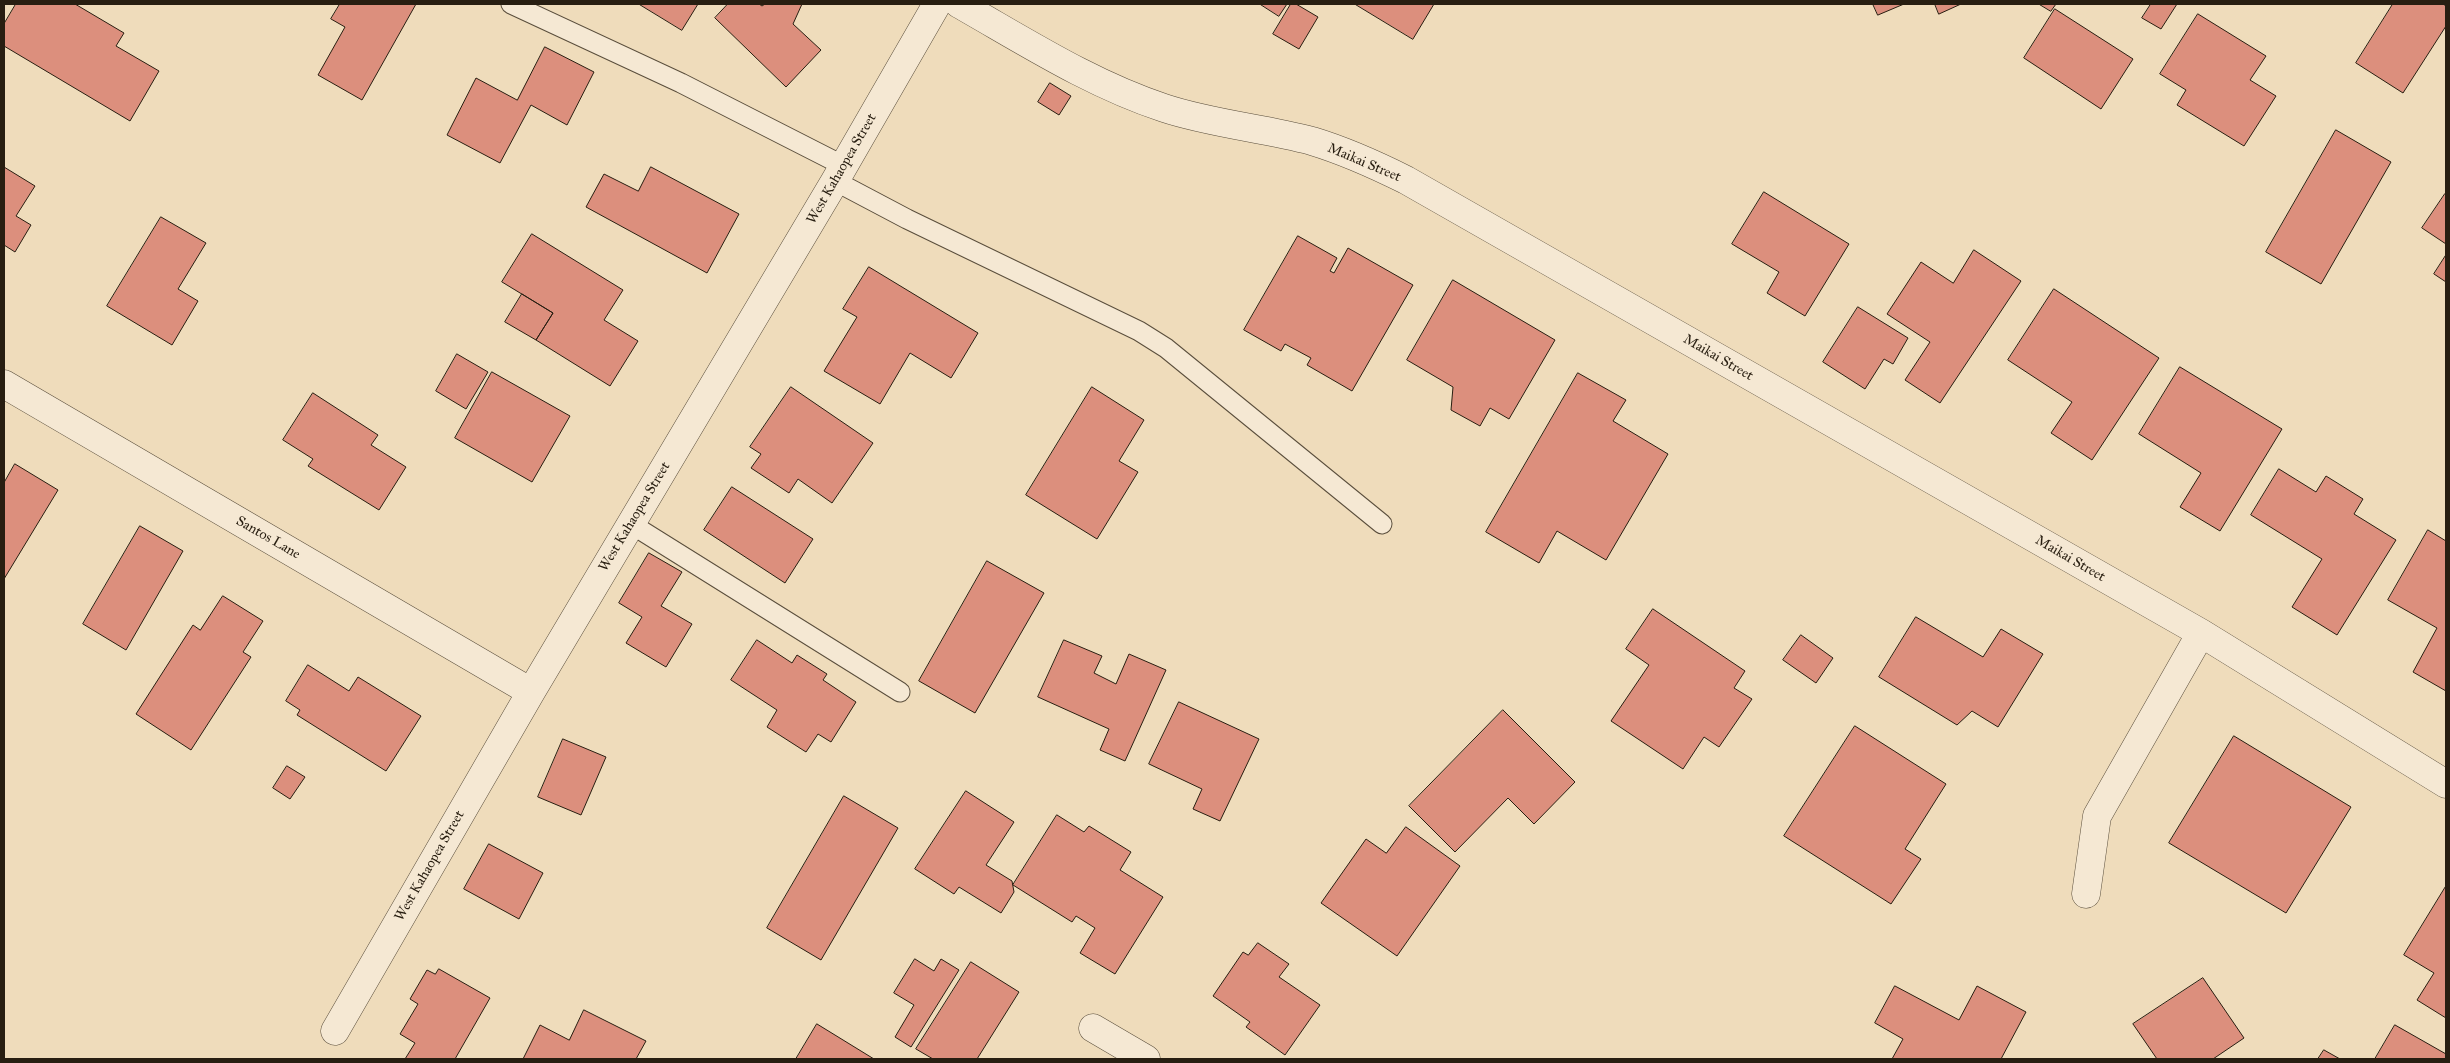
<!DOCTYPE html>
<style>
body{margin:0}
#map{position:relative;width:2450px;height:1063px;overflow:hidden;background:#efdcbb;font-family:"IM FELL Great Primer",serif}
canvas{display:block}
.frame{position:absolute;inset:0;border:5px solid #281e11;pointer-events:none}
</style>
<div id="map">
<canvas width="2450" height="1063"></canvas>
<div class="frame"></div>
</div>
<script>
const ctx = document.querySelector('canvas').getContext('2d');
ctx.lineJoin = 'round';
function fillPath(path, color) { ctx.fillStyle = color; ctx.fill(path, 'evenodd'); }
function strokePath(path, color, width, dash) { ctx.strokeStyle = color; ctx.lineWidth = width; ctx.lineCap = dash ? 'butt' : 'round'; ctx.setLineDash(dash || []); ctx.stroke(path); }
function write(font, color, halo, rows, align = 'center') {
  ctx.font = font + ' "IM FELL Great Primer",serif'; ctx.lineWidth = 4; ctx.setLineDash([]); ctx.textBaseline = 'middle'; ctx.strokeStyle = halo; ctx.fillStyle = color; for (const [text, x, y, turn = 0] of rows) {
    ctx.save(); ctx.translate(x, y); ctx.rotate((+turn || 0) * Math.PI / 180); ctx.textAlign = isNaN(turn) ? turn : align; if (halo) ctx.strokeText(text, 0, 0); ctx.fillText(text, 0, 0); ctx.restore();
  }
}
const building = new Path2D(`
 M16 4H75L124 33 116 46 159 71 130 121 4 46V24Z
 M340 4H416L362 100 318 75 345 27 331 19Z
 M639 4H698L682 30Z
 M728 4H759L762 6 765 4H802L793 24 821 50 786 87 715 18Z
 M1260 4H1287L1279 16Z
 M1291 4H1296L1318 17 1299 49 1273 34Z
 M1355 4H1434L1413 39Z
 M1873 4H1904L1878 15Z
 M1935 4H1961L1939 14Z
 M2039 4H2056L2051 11Z
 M2151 4H2177L2161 29 2142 18Z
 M2393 4H2443L2446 6V26L2403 93 2356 63Z
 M2055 9 2133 59 2101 109 2024 58Z
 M2198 14 2266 56 2250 80 2276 96 2244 146 2177 105 2186 90 2160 74Z
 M545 47 594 72 567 125 531 105 500 163 447 135 476 78 517 100Z
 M1050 83 1071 96 1059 115 1038 102Z
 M2336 130 2391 162 2321 284 2266 252Z
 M4 167 35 186 16 216 31 225 15 252 4 245Z
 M651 167 739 214 707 273 586 207 604 174 638 191Z
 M1764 192 1849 244 1805 316 1767 293 1779 272 1732 244Z
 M2445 194 2446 195V244L2422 228Z
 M161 217 206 243 178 289 198 301 172 345 107 306Z
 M532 234 623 290 604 320 638 341 610 386 536 340 553 313 502 282Z
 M1298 236 1337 258 1330 271 1334 273 1348 248 1413 285 1352 391 1307 365 1311 358 1285 344 1281 351 1244 330Z
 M1974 250 2021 281 1940 403 1905 380 1930 342 1887 314 1921 262 1953 283Z
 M2446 255V282L2434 274Z
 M869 267 978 333 951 378 910 353 880 404 824 371 857 317 843 309Z
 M1453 280 1555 340 1509 419 1490 408 1480 426 1451 410 1453 387 1407 360Z
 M2054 289 2159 358 2092 460 2051 433 2072 402 2008 360Z
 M522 294 553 313 536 340 505 322Z
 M1858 307 1908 338 1893 364 1884 359 1865 389 1823 362Z
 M457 354 488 372 466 409 436 391Z
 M2180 367 2282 429 2220 531 2180 507 2201 473 2139 434Z
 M492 372 570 416 532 482 455 438Z
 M1578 373 1626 400 1613 421 1668 454 1606 560 1557 531 1539 563 1486 532Z
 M791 387 873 443 832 503 798 479 789 493 751 468 761 454 750 447Z
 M1092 387 1144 420 1119 461 1138 472 1097 539 1026 495Z
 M313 393 378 435 371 445 406 467 379 510 308 466 313 459 283 440Z
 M15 464 58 490 4 579V483Z
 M2279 469 2316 492 2326 476 2363 499 2354 514 2396 540 2337 635 2292 607 2322 559 2251 515Z
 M732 487 813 539 785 583 704 530Z
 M140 526 183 551 126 650 83 624Z
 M2428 530 2446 541V691L2413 672 2437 628 2388 600Z
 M649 553 682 572 661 606 692 624 666 667 626 643 642 617 619 603Z
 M987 561 1044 593 975 713 919 681Z
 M223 596 263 621 243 652 251 657 191 750 136 714 193 625 200 630Z
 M1653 609 1745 671 1734 688 1752 699 1719 747 1704 737 1683 769 1611 721 1649 665 1626 649Z
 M1916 617 1983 657 2001 629 2043 654 1998 727 1972 711 1957 725 1879 677Z
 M1801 635 1833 658 1816 683 1783 660Z
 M757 640 792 663 797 655 827 674 823 680 856 702 831 742 818 734 806 752 767 727 777 710 731 680Z
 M1064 640 1102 656 1094 673 1116 684 1129 654 1166 670 1125 761 1100 750 1109 729 1038 697Z
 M308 665 349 691 358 677 421 716 386 771 297 715 300 710 286 701Z
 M1179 702 1259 739 1220 821 1193 809 1202 789 1149 764Z
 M1503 710 1575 782 1534 824 1508 798 1455 852 1409 806Z
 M1855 726 1946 784 1905 849 1921 859 1891 904 1784 836Z
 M2234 736 2351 807 2286 913 2169 843Z
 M563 739 606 757 581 815 538 797Z
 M287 766 305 777 290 799 273 788Z
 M966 791 1014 822 986 865 1012 881 1014 892 1001 913 959 887 954 894 915 869Z
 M844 796 898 828 821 960 767 928Z
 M1057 815 1084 832 1089 826 1131 852 1120 870 1163 897 1115 974 1080 953 1095 928 1076 916 1072 922 1013 885Z
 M1406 827 1460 866 1397 956 1321 903 1366 839 1386 853Z
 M489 844 543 873 519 919 464 889Z
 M2446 886V1018L2417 1000 2434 973 2404 955Z
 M1258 943 1289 964 1279 977 1320 1005 1285 1055 1246 1027 1250 1022 1213 996 1243 952 1248 955Z
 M915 959 934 971 941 959 959 970 911 1047 895 1037 914 1005 894 993Z
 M971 962 1019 992 977 1059H933L916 1049Z
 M439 969 490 998 455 1059H405L415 1043 400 1034 418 1004 410 999 427 970 435 974Z
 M2203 978 2244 1038 2213 1059H2157L2133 1024Z
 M1895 986 1959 1020 1977 986 2026 1012 2001 1059H1892L1903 1039 1875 1023Z
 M584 1010 646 1041 636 1059H523L540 1025 569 1040Z
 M817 1024 874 1059H796Z
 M2395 1025 2446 1054V1059H2375Z
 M2324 1050 2340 1059H2318Z`);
const lane = new Path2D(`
 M511 4 681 83 844 166
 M835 181 907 219 1139 331 1166 348 1382 524
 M631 524 900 692`);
const street = new Path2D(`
 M959 4C1026 42 1091 84 1164 108 1212 124 1264 128 1312 141 1345 151 1376 165 1406 180L2201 633 2446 784
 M4 384 531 692
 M2086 894 2097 816 2201 633
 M1093 1028 1146 1059
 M335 1031 531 692 835 181 937 4`);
const streetNames = [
 ["Maikai Street",1364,163,23],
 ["West Kahaopea Street",842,169,-60],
 ["Maikai Street",1718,358,30],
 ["West Kahaopea Street",635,517,-59],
 ["Santos Lane",268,538,30],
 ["Maikai Street",2070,559,30],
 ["West Kahaopea Street",430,866,-60]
];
fillPath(building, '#dc8f7d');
strokePath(building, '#281e11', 1);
strokePath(lane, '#5a4e3c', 21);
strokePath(street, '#5a4e3c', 29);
strokePath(lane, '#f5e8d3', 19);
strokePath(street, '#f5e8d3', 28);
write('14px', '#281e11', '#f5e8d3', streetNames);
</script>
